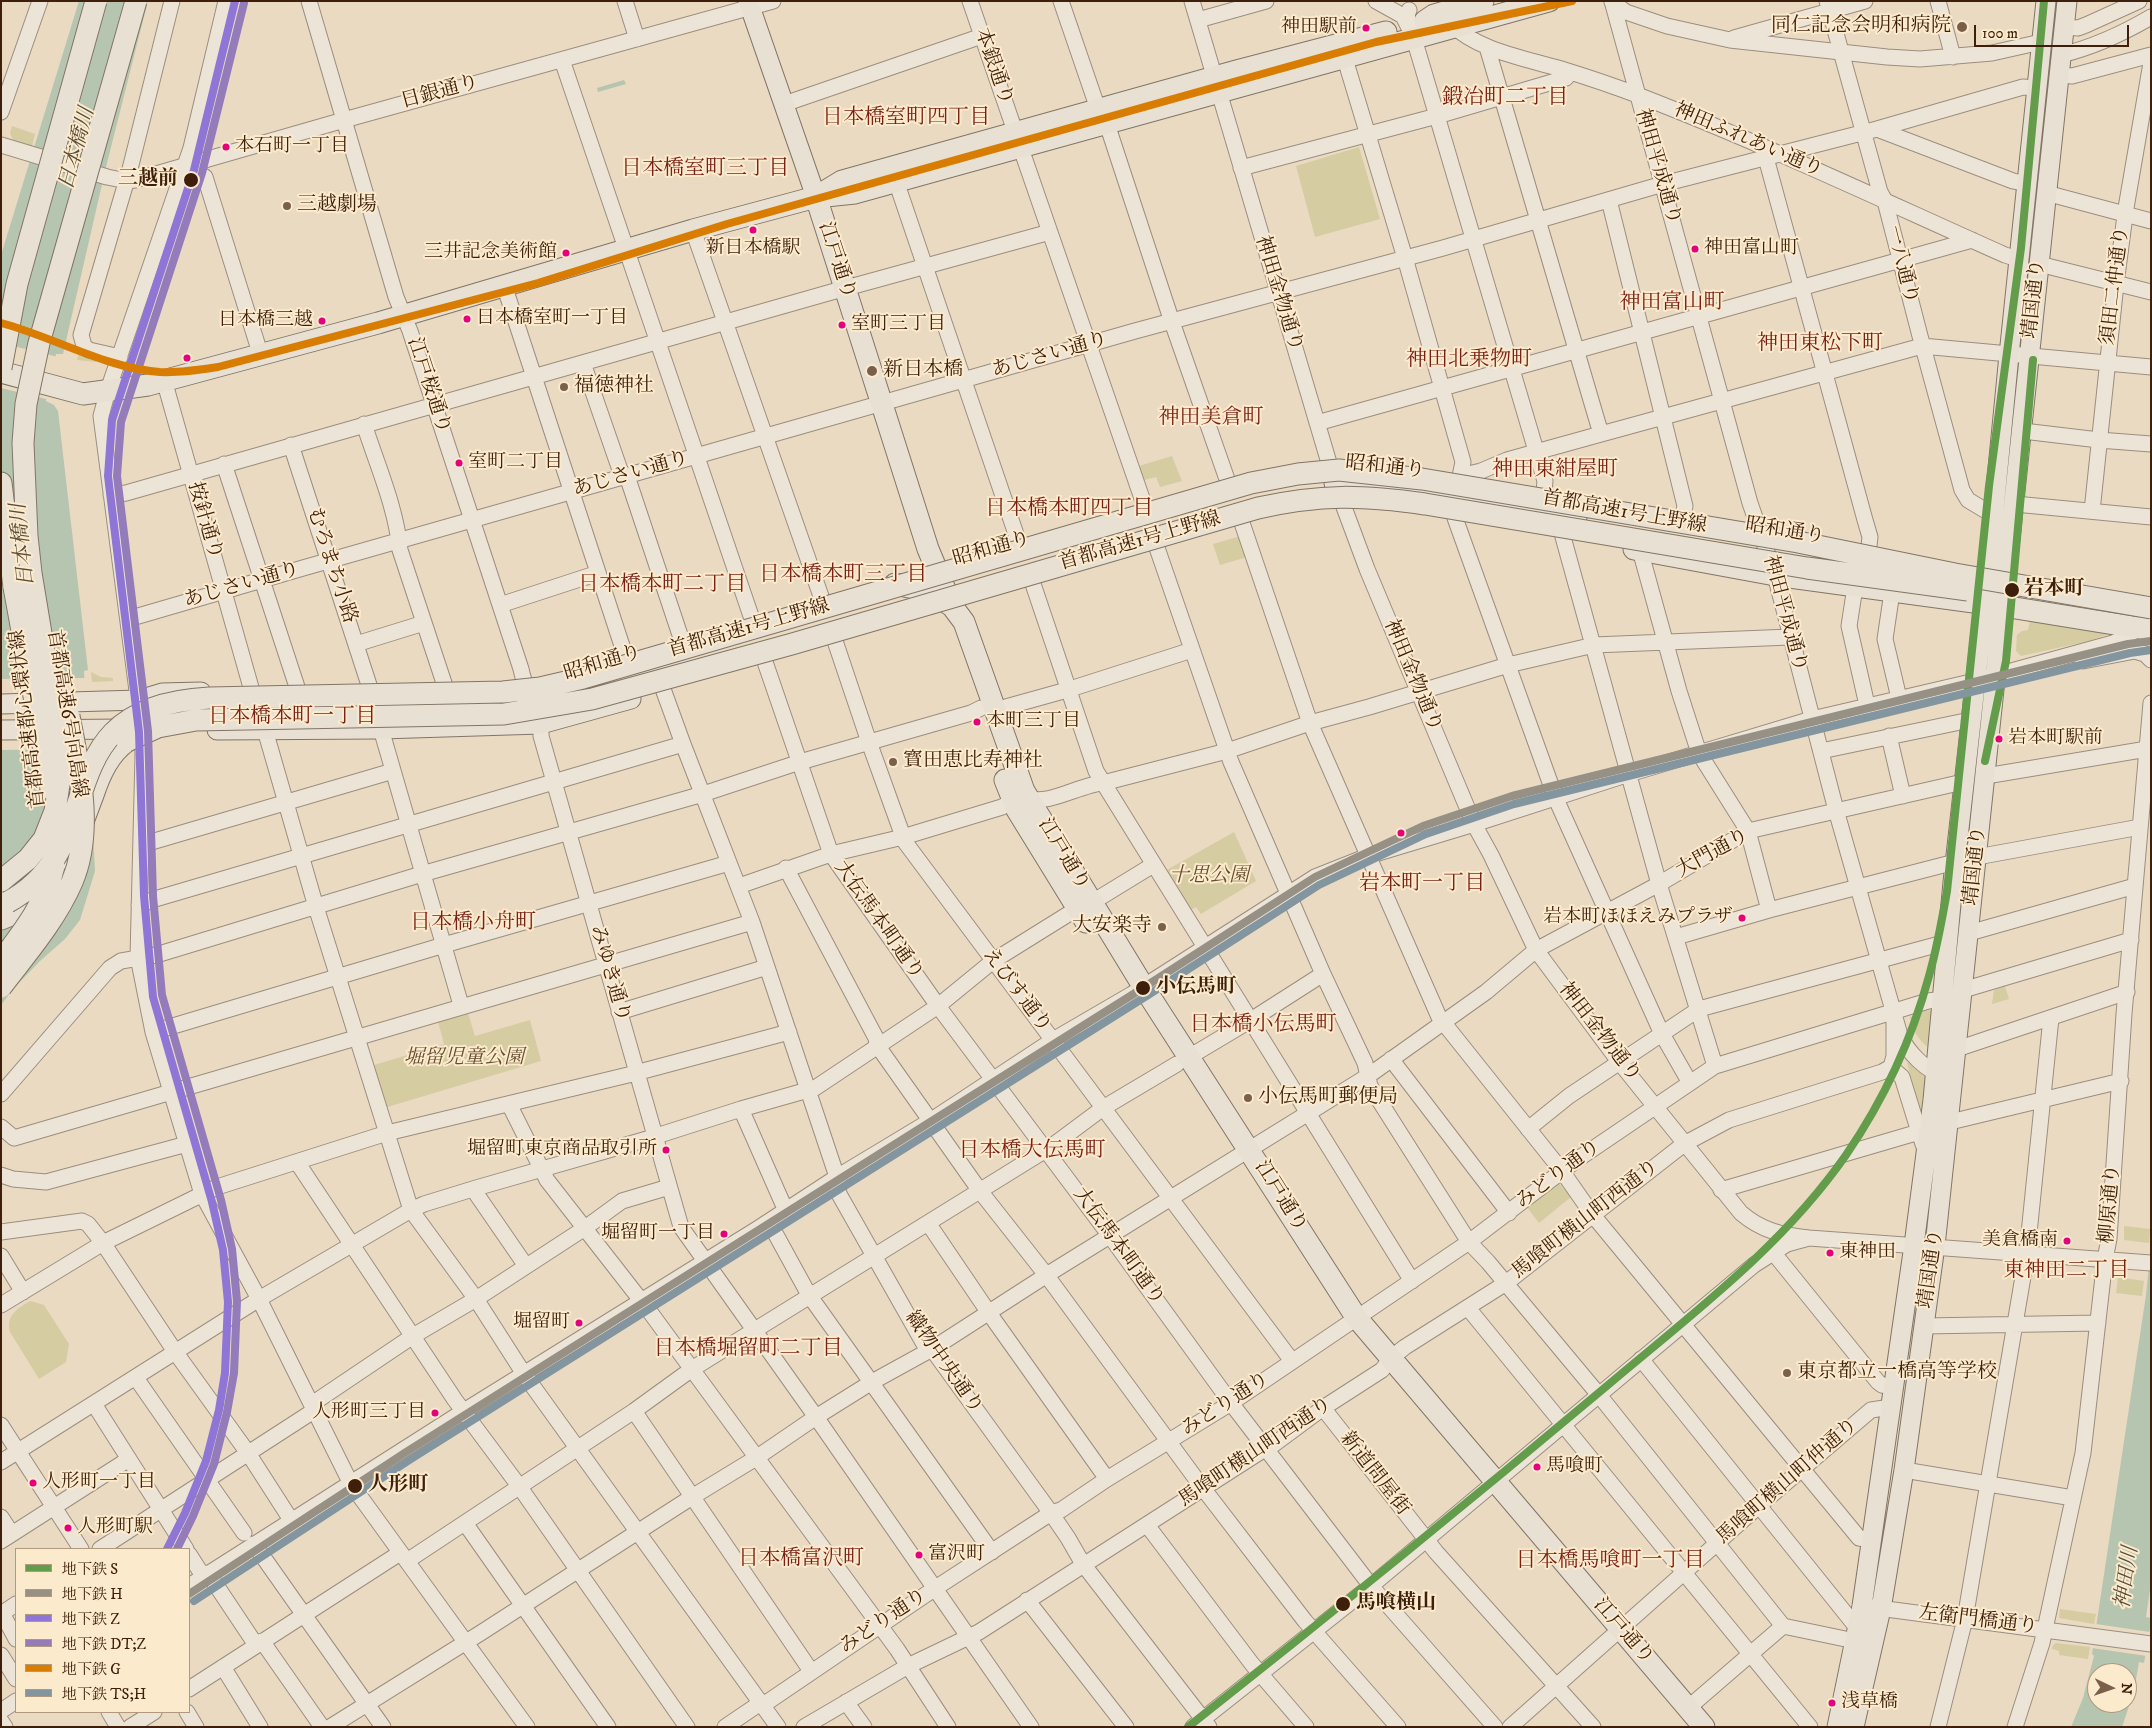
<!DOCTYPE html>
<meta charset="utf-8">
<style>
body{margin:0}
#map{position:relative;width:2152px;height:1728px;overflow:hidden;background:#eadac2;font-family:"IM FELL DW Pica","Noto Serif JP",serif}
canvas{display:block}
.frame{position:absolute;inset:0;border:2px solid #3d1f0b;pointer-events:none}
.legend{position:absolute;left:15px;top:1548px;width:175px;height:165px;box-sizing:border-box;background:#fceacd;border:1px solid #b0997f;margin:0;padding:6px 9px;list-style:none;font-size:15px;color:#3d1f0b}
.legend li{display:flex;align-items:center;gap:10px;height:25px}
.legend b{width:25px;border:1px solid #b0997f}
.north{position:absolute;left:2087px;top:1663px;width:50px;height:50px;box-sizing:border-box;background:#fceacd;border:1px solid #b0997f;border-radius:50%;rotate:93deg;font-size:14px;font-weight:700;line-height:20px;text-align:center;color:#3d1f0b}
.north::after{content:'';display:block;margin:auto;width:18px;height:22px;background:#7a604b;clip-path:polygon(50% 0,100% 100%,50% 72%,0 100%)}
.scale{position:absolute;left:1974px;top:25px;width:155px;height:22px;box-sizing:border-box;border:2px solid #3d1f0b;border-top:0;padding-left:6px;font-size:15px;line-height:18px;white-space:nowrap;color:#3d1f0b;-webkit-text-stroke:4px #fceacd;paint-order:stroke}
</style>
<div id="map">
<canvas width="2152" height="1728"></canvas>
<div class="frame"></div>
<ul class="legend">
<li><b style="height:6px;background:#639c4a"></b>地下鉄 S</li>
<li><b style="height:6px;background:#979084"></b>地下鉄 H</li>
<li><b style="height:6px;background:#8f76d6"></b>地下鉄 Z</li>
<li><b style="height:6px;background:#937cb9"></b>地下鉄 DT;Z</li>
<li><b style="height:6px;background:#d87d02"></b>地下鉄 G</li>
<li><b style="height:6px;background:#83959e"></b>地下鉄 TS;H</li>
</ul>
<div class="north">N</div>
<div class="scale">100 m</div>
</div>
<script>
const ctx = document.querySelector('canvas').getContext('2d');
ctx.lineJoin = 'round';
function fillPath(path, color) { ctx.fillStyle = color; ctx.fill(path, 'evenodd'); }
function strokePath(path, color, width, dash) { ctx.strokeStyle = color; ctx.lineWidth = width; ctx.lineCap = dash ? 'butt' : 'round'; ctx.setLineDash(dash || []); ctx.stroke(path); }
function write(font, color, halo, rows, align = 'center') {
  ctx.font = font + ' "IM FELL DW Pica","Noto Serif JP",serif'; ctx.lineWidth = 4; ctx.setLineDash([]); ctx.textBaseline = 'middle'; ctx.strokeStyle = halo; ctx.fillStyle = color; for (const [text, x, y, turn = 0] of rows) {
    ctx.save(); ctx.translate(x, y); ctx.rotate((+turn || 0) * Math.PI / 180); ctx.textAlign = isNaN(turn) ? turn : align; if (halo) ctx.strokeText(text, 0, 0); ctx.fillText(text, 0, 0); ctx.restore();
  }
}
const green = new Path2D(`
 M12 126 35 134 32 146 13 140 10 133Z
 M1359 147 1380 219 1315 237 1296 166Z
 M80 349 99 354 96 362 77 360Z
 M1172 456 1182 481 1160 487 1156 477 1144 480 1139 466Z
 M1241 536 1247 557 1220 565 1213 544Z
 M2030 621 2108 634H2109L2089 641 2021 656 2016 651 2017 635 2022 631 2028 630Z
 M91 672 101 677 113 678V681L92 682Z
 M1234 832 1256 881 1201 914 1196 907 1189 911 1165 871Z
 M2005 986 2009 999 1992 1004 1994 990Z
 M467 1010 475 1036 530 1020 541 1061 384 1108 371 1066 444 1044 437 1018Z
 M1931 1010 1933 1012 1930 1044 1928 1047C1919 1041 1911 1028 1910 1017L1924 1011Z
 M1907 1062 1916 1067 1927 1079 1923 1113 1921 1114 1919 1113Z
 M1557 1181 1571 1197 1539 1223 1526 1206Z
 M2124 1226 2150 1229 2149 1243 2124 1240Z
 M2118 1277 2144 1281 2142 1296 2116 1293Z
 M30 1301 44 1305 69 1344 66 1362 39 1379 10 1332C6 1315 17 1309 30 1301Z
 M2060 1609 2096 1614 2094 1624 2059 1618Z
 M2056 1643 2090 1647 2088 1659 2059 1655V1651L2052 1649 2053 1645Z`);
const water = new Path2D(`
 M79 1H148L106 167 63 354H56L46 401 54 405 58 411 88 670 84 671 95 871 80 920 65 939 40 961 14 988 1 1005V255Z
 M624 80 626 84 598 92 597 88Z
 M2151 1246V1583L2146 1617 2151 1618V1622L2144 1663 2139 1662 2134 1691 2122 1727H2071L2083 1698 2094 1656 2092 1654 2146 1295ZM2097 1673H2127V1703H2097Z`);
const pier = new Path2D(`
 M1 343 58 357 50 400 1 388Z
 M87 678 89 749 1 750V679Z
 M2096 1624 2150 1632 2147 1656 2092 1648Z`);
const minor = new Path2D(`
 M226 1 191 148 108 390 101 416 142 729 143 755 138 957 153 1032 202 1194 259 1299 351 1484 527 1727
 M309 1 396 297 410 331 521 669C525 692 542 713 541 736L681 1227 816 1417 1031 1727
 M625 1 637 39
 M970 1 1145 507
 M1061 1 1098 109
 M1192 1 1335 483 1367 569 1474 824 1491 855 1536 950 1620 1063 1741 1213C1762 1231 1782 1235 1809 1238
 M1376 1 1403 16 1409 28
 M1612 1 1750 503 1775 575 1836 810 1900 1035C1907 1051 1927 1073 1944 1075
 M1827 1 1880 192 1885 201 1920 336 1962 490 1968 500 1993 515
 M1938 1 1953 57
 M1612 2 1626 12 1667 26 1730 40 1887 57 1920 59 1992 53 2041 42
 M1409 10 1407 15 1410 25 1545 481 1544 491
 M1198 20 1266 1
 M1450 23C1478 51 1524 58 1561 69 1587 77 1614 86 1640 96 1764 144 1884 201 2005 255L2018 259
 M2064 27 2078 28 2086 25 2139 1
 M1734 38 1865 1
 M1487 47 1601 434
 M1342 49 1405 258 1463 462 1460 476
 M2061 55C2094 47 2122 34 2151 17
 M562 60 752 619
 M2059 75 2072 76 2151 55
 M784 104 982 36
 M1 112 40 1
 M1107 124 1172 322 1229 485
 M1877 129 2013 181 2028 184
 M1 145 107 177 127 181 135 180 344 120 773 1
 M1766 158 1865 520 1870 537 1869 546
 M186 165 205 177 261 356
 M1241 168 1437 116 1566 78 1570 72
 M896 181 1019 543
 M2046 193 2151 221
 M1609 200 1685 506 1683 515
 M693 230 822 599
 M2039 264 2151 292
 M504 285 626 658
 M120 357 89 350 84 346 81 335 130 169 172 1
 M583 363 620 470 629 482 682 641
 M164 380 252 691
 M1317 423 1972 240
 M364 424C377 465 396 507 400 550L445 686
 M2023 431 2099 440 2151 444
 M291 445 370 688
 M224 464 298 690
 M1460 476 1481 471 1507 460 1601 434 1922 346 2151 367
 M111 495 126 493 828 293 1050 232
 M2015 504 2151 517
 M2092 511 2116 284 2126 208 2151 63
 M1455 518 1556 799 1662 1034 1690 1083
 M1241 520 1310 723 1439 1017 1562 1171 1592 1214 1859 1538 1872 1540
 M1563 537 1659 884 1715 1066
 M1156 545 1231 762 1323 974 1365 1063 1370 1086 1469 1242 1488 1262 1599 1395 1783 1626 1855 1641
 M1640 550 1679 691 1699 753 1748 831 1769 910
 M1032 581 1096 771 1412 1281
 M1855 587 1849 626 1867 705
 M1892 592 1885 639 1899 698
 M500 605 598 573
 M128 619 303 568 1135 331 1443 248 1663 184 1877 129 2023 87 2037 88
 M834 638 869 742 905 842 1292 1361
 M356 644 424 623
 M764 659 831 854 938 1006 1110 1236 1231 1403 1371 1586 1495 1727
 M2083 661 2135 651 2145 654 2151 660
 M663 689 683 744 752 922 837 1177 839 1194 924 1344 932 1349 1051 1513 1068 1538 1083 1564 1209 1727
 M995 710 1067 690 1192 650
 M381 729 461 1005
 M265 730 316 907 411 1210 476 1299 524 1374 778 1727
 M1889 736 1903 796
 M1821 751 1970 720
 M1986 776 2147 749
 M1025 792 1029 798C1047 806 1082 784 1103 783L1227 751 1310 723 1369 707 1508 665 1594 645 1790 637
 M141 845 393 771
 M1977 857 2140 827
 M786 868 876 1038 877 1045 980 1191 1047 1276 1199 1483 1305 1621 1398 1727
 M739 886 831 854 903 837 1002 807 1007 804 1011 795
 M1091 903 1153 865
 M139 905 155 899 683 744
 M1969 933 2135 886
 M1676 937 1769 910 1955 862
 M1963 990 2131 940
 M619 1012 767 967
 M153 1032 444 945 729 863
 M1957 1049 2127 992
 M1189 1057 1251 1020 1323 974
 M1391 1059 1509 1213
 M1886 1070 1895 1071 1902 1077 1919 1132
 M1 1094 110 968 121 961 156 955 422 874 703 794 800 762 971 713 981 708
 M509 1104 547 1180 650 1312 897 1649 948 1727
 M741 1109 786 1211
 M1950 1122 2121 1081
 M1 1127 14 1138 752 922
 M1528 1129 1569 1096 1699 1009 1947 942
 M297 1162 455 1400 519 1486 687 1727
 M1 1175 13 1179 46 1182 187 1144
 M473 1189 526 1266
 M1721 1190 1919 1132 1926 1153
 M769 1222 809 1295 992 1552
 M928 1223 989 1313 1107 1479
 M1 1232 82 1221 88 1224 103 1243 176 1353 248 1453 291 1520
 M1772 1251 1878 1382 1882 1385 1894 1387
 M1 1256 23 1292
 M1 1305 103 1243 217 1187 387 1133 628 1075 789 1032
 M1468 1308 1810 1727
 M1924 1326 2098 1323
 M1641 1359 1858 1629
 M136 1378 244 1533
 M94 1404 186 1549
 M312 1404 413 1336 476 1299 585 1228 622 1201 669 1187
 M1323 1408 1436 1552 1593 1727
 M634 1411 811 1671
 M1 1425 81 1549
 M1 1462 259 1299 411 1210 424 1204 476 1188 647 1139 741 1109 815 1088 938 1006 993 961 1070 913 1081 914
 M1904 1470 2073 1498
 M1 1517 12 1534
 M465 1523 608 1727
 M1147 1525 1252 1664 1306 1727
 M1 1541 129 1459
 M254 1544 383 1727
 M100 1549 315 1410
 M189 1554 203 1576
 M407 1561 634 1411 692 1369 1052 1146 1103 1108 1177 1064
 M208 1573 256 1645
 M189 1586 464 1411 757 1229 837 1177 930 1121 1053 1040 1132 994 1315 877 1368 856 1474 824 1629 774 1812 719 1975 681 2113 643 2128 636 2142 624
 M1027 1600 1126 1727
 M1871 1607 2151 1644
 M2 1613 16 1639
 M1 1614 16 1604
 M262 1641 322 1727
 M1 1655 16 1679
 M223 1667 260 1727
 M189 1689 400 1553
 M846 1702 864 1727
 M1688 1708 1783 1626
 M1 1711 16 1701
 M109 1712 118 1727
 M187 1712 196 1727
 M1 1721 5 1727
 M130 1727 154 1712
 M330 1727 479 1634 692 1497 756 1458 816 1417 872 1382 932 1349 1053 1271 1368 1076 1486 992 1536 950 1659 884 1748 831 1963 782
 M725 1727 756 1706 769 1701 934 1589 1051 1513 1061 1510 1107 1479 1231 1403 1469 1242 1578 1159 1715 1066 1928 1001 1943 999
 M804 1727 908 1666 979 1632 1260 1452 1273 1445 1323 1408 1382 1370 1391 1358 1405 1347 1506 1283 1684 1144 1729 1120 1882 1072 1891 1067 1894 1056V1013
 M1193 1727 1371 1586 1754 1265 1787 1244 1809 1238 2151 1263
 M1510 1727 1760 1505 1871 1410 1891 1407
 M1938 1727 1965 1619 2027 1253 2051 1018
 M2015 1727 2042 1643 2083 1453 2105 1259 2109 1239 2124 1014 2151 703`);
const major = new Path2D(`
 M748 1 816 197
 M1 704 139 700 162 693 201 692
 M1 730 127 729
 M217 730 381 729 541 724 631 699
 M1837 1727 1862 1606 1914 1245 1933 1100 1953 882 1988 571 2009 355 2046 1
 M1854 1727 1881 1609 1904 1470 1935 1246 2067 1`);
const highway = new Path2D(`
 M1425 21 1434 15 1483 1
 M824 192 842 181 1236 71 1386 32
 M816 197 928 549 952 606 964 622 1024 791 1143 986 1356 1317 1704 1727
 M1 372 83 394 148 385 378 323 693 230 816 197 855 193 1549 1
 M1 483 14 587
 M1335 483 1382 492
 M1379 486 1410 490 1447 500
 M1442 486 1475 500 1543 511
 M1558 514 1576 517
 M1634 549 1775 575 2003 606 2151 630
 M895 584 928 591 952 606
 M1005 780 1017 810 1086 922
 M1 919C60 898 73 847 93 795 100 774 109 754 127 741`);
const highwayBridge = new Path2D(`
 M1 368 17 284 96 1
 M14 587 51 789
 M127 741 158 727 196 720 504 714 592 699 792 644 1258 508C1321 494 1362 495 1425 504L1807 568 1968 590
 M1 881 28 859 44 839 55 811 60 778 58 736 31 573 27 536 23 443 26 404 39 343 136 1
 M8 902C116 844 39 707 209 698L503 692 540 688 583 678 1251 483 1298 474 1339 470 1422 479 1798 542 1955 574 2151 608
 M1 961C23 932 46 903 54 866
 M1 987C26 954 55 921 72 882 94 831 79 768 69 716`);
const metro1 = new Path2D(`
 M1985 761 2006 661 2033 360
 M1188 1727C1330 1615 1470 1501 1608 1385 1692 1314 1782 1247 1846 1155 1883 1101 1912 1039 1929 976 1937 948 1942 920 1947 891L1989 486 2021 248 2044 1`);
const metro2 = new Path2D(`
 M189 1594 406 1452 1143 988 1315 877 1423 826 1512 796 2128 644 2151 641`);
const metro3 = new Path2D(`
 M167 1549 185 1513 206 1461 219 1410 225 1373 228 1302 223 1250 212 1202 153 997 144 896 139 732 108 476 112 420 194 170 235 1`);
const metro4 = new Path2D(`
 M177 1549 193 1516 214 1464 227 1412 234 1373 237 1301 232 1249 221 1200 162 995 153 896 148 731 117 476 121 422 202 173 244 3`);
const metro5 = new Path2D(`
 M1 323C54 337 105 368 160 372 180 373 199 370 218 367L538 283 727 224 1376 42 1572 1`);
const metro6 = new Path2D(`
 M194 1601 411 1459 1148 995 1319 885 1426 834 1514 804 2130 653 2151 650`);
const markers = [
 [1962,27,6,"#7a604b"],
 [1366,28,4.5,"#e5007d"],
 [226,147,4.5,"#e5007d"],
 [191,180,8,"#3d1f0b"],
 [287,206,5,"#7a604b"],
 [753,230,4.5,"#e5007d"],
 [1695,249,4.5,"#e5007d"],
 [566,253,4.5,"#e5007d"],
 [467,319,4.5,"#e5007d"],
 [322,321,4.5,"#e5007d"],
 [842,325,4.5,"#e5007d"],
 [187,358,4.5,"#e5007d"],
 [872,371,6,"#7a604b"],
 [564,387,5,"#7a604b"],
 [459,463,4.5,"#e5007d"],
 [2012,590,8,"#3d1f0b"],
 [977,722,4.5,"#e5007d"],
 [1999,739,4.5,"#e5007d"],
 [893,762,5,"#7a604b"],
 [1401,833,4.5,"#e5007d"],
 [1742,918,4.5,"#e5007d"],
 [1162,927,5,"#7a604b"],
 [1143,988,8,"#3d1f0b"],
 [1248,1098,5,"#7a604b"],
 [666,1150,4.5,"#e5007d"],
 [724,1234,4.5,"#e5007d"],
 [2067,1241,4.5,"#e5007d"],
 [1830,1253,4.5,"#e5007d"],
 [579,1323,4.5,"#e5007d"],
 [1787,1373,5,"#7a604b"],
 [435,1413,4.5,"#e5007d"],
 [1537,1467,4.5,"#e5007d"],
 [33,1483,4.5,"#e5007d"],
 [355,1486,8,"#3d1f0b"],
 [68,1528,4.5,"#e5007d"],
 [919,1555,4.5,"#e5007d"],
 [1343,1604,8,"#3d1f0b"],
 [1832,1703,4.5,"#e5007d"]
];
const busNames = [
 ["神田駅前",1357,28,"right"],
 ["本石町一丁目",235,147],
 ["新日本橋駅",753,249,"center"],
 ["神田富山町",1704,249],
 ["三井記念美術館",557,253,"right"],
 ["日本橋室町一丁目",476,319],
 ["日本橋三越",313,321,"right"],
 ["室町三丁目",851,325],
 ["室町二丁目",468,463],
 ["本町三丁目",986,722],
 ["岩本町駅前",2008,739],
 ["岩本町ほほえみプラザ",1733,918,"right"],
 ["堀留町東京商品取引所",657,1150,"right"],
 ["堀留町一丁目",715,1234,"right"],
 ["美倉橋南",2058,1241,"right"],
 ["東神田",1839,1253],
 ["堀留町",570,1323,"right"],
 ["人形町三丁目",426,1413,"right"],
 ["馬喰町",1546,1467],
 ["人形町一丁目",42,1483],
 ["人形町駅",77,1528],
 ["富沢町",928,1555],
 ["浅草橋",1841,1703]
];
const poiNames = [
 ["同仁記念会明和病院",1951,27,"right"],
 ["三越劇場",297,206],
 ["新日本橋",883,371],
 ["福徳神社",574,387],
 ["寳田恵比寿神社",903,762],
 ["大安楽寺",1152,927,"right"],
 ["小伝馬町郵便局",1258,1098],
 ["東京都立一橋高等学校",1797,1373]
];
const streetNames = [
 ["本銀通り",993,67,71],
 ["日銀通り",440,93,-15],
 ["神田ふれあい通り",1748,141,23],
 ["神田平成通り",1657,167,74],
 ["江戸通り",836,261,72],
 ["一八通り",1901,265,76],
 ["須田二仲通り",2116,286,-83],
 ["神田金物通り",1278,294,73],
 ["靖国通り",2035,299,-84],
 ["あじさい通り",1050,356,-16],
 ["江戸桜通り",428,386,72],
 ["昭和通り",1385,468,6],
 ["あじさい通り",631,475,-16],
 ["首都高速1号上野線",1624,513,10],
 ["按針通り",204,521,74],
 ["昭和通り",1785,532,9],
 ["首都高速1号上野線",1140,542,-16],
 ["昭和通り",992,550,-16],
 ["むろまち小路",331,566,72],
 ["あじさい通り",242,586,-16],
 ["神田平成通り",1784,614,75],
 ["首都高速1号上野線",749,629,-16],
 ["昭和通り",603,664,-17],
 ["神田金物通り",1412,676,67],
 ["首都高速6号向島線",66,714,81],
 ["首都高速都心環状線",29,719,-97],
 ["大門通り",1713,854,-29],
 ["江戸通り",1063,855,59],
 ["靖国通り",1976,866,-84],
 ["大伝馬本町通り",878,921,55],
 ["みゆき通り",609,974,74],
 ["えびす通り",1016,991,53],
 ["神田金物通り",1599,1033,52],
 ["みどり通り",1559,1175,-37],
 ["江戸通り",1280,1197,58],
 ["柳原通り",2111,1204,-85],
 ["馬喰町横山町西通り",1586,1220,-38],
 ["大伝馬本町通り",1118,1247,54],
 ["靖国通り",1932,1269,-82],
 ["織物中央通り",943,1363,55],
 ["みどり通り",1226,1405,-33],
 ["馬喰町横山町西通り",1256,1453,-34],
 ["新道問屋街",1374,1474,52],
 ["馬喰町横山町仲通り",1788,1482,-41],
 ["左衛門橋通り",1978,1621,7],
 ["みどり通り",884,1622,-34],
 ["江戸通り",1623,1632,49]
];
const stopNames = [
 ["三越前",178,180,"right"],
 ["岩本町",2024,590],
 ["小伝馬町",1156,988],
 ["人形町",368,1486],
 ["馬喰横山",1356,1604]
];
const parkNames = [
 ["十思公園",1209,877],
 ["堀留児童公園",464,1059]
];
const neighbourhoodNames = [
 ["鍛冶町二丁目",1505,99],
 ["日本橋室町四丁目",906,119],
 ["日本橋室町三丁目",705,170],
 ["神田富山町",1672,304],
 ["神田東松下町",1820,345],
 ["神田北乗物町",1469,361],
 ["神田美倉町",1211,419],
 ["神田東紺屋町",1555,471],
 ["日本橋本町四丁目",1069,510],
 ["日本橋本町三丁目",843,576],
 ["日本橋本町二丁目",662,586],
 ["日本橋本町一丁目",292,718],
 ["岩本町一丁目",1422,885],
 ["日本橋小舟町",473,924],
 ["日本橋小伝馬町",1263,1026],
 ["日本橋大伝馬町",1032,1152],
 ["東神田二丁目",2066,1272],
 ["日本橋堀留町二丁目",748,1350],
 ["日本橋富沢町",801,1560],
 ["日本橋馬喰町一丁目",1610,1562]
];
const waterNames = [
 ["日本橋川",78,149,-75],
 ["日本橋川",24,545,-96],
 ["神田川",2128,1578,-82]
];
fillPath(green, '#d5cca2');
fillPath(water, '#b6c5b0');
fillPath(pier, '#eadac2');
strokePath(minor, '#9b8e7e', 17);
strokePath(major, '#827566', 21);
strokePath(highway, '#827566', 23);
strokePath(minor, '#ede4d8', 15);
strokePath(major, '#e8e0d2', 19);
strokePath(highway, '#e8e0d2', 21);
strokePath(highwayBridge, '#827566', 23, []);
strokePath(highwayBridge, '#e8e0d2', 21);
strokePath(metro1, '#639c4a', 8);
strokePath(metro2, '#979084', 8);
strokePath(metro3, '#8f76d6', 8);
strokePath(metro4, '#937cb9', 8);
strokePath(metro5, '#d87d02', 8);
strokePath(metro6, '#83959e', 8);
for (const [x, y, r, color] of markers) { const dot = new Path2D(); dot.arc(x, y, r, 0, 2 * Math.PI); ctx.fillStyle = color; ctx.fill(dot); strokePath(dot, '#fceacd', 2); }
write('19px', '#3d1f0b', '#fceacd', busNames, 'left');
write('20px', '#3d1f0b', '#fceacd', poiNames, 'left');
write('20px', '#3d1f0b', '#fceacd', streetNames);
write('bold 20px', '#3d1f0b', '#fceacd', stopNames, 'left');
write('italic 20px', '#664f30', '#fceacd', parkNames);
write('21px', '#7a1f14', '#fceacd', neighbourhoodNames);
write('italic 21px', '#5a4e3a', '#fceacd', waterNames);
</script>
